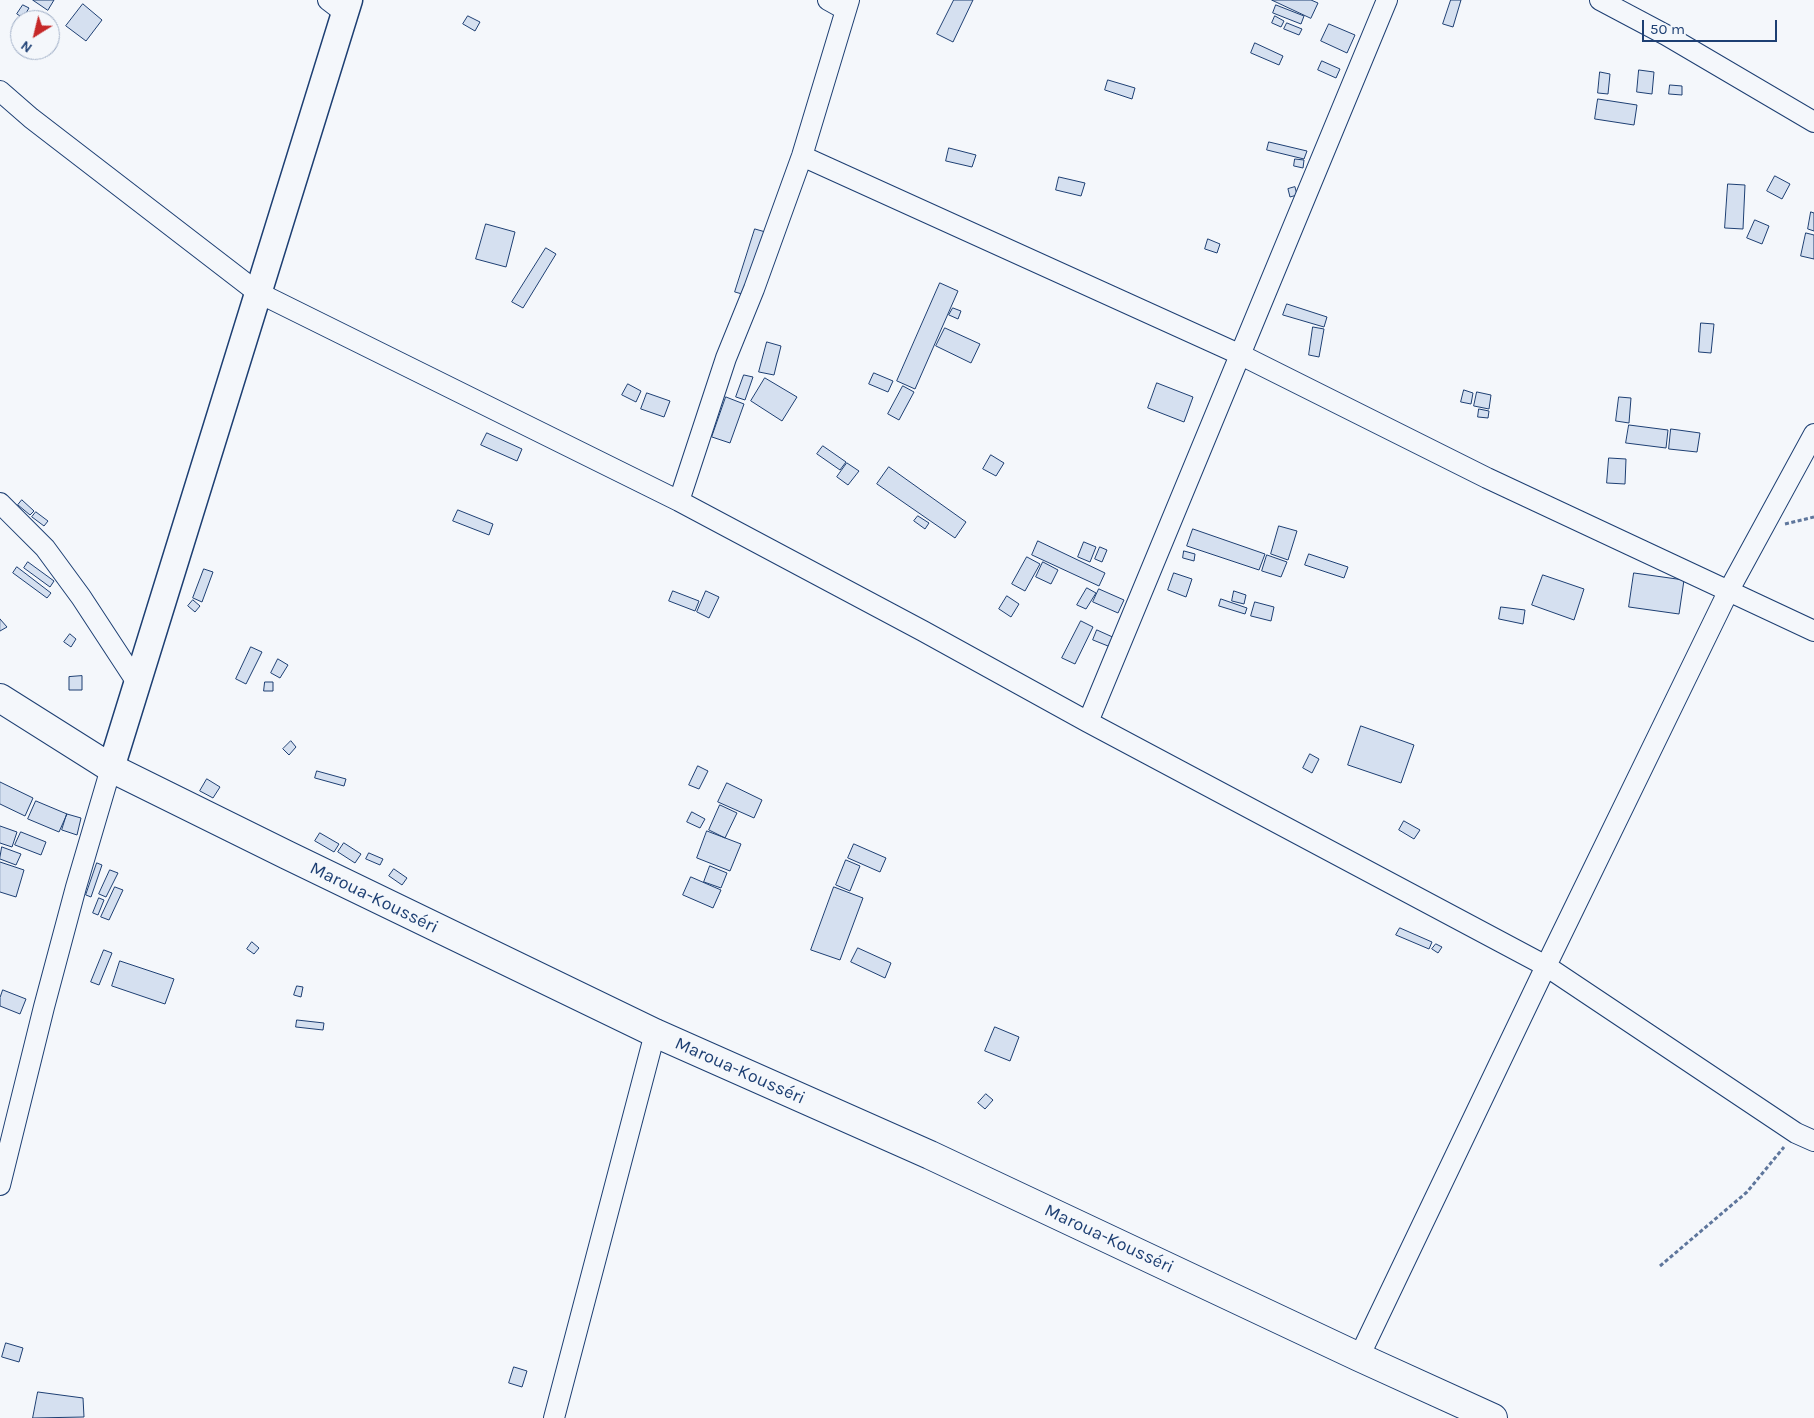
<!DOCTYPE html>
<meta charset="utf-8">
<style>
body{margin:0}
#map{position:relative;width:1814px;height:1418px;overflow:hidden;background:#f4f7fb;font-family:Karla,sans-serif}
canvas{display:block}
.north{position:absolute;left:10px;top:10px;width:50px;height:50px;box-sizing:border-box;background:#f4f7fb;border:1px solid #9eadc5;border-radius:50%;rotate:216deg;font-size:14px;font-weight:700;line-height:20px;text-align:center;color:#1d3f73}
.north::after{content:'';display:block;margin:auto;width:18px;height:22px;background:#c62828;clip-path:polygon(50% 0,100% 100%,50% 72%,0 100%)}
.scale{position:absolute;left:1642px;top:20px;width:135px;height:22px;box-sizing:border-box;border:2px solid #1d3f73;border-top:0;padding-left:6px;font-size:15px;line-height:18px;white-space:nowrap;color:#1d3f73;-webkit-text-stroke:4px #f4f7fb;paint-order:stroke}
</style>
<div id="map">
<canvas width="1814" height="1418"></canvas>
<div class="north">N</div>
<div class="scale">50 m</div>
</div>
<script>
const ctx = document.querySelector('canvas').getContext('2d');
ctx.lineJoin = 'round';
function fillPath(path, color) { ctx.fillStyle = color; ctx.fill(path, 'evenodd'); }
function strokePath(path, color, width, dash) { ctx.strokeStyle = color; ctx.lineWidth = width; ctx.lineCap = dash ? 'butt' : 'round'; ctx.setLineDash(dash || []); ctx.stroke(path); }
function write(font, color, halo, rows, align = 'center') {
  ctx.font = font + ' Karla,sans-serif'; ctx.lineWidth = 4; ctx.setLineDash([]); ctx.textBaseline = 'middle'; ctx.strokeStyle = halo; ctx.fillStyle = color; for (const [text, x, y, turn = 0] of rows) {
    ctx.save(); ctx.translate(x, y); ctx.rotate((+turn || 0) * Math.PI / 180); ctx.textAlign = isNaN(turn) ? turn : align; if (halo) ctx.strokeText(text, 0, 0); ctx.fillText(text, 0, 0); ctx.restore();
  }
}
const building = new Path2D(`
 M33 0H54L48 10Z
 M954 0H973L953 42 937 34Z
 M1272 0H1311L1318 3 1311 18Z
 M1451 0H1461L1453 27 1443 24Z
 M83 4 102 20 86 41 66 26Z
 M23 5 29 8 23 18 17 14Z
 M1276 5 1304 16 1301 24 1273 13Z
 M468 16 480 22 475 31 463 24Z
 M1275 16 1284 21 1281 27 1272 23Z
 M1287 23 1302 29 1299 35 1284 29Z
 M1329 24 1355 35 1347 53 1321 41Z
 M1255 43 1283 56 1279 65 1251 53Z
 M1322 61 1340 69 1336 78 1318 70Z
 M1639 70 1654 72 1652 94 1637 92Z
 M1600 72 1610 74 1608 94 1598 93Z
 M1108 80 1135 88 1132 99 1105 90Z
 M1670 85 1682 86V95L1669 94Z
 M1598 99 1637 105 1634 125 1595 119Z
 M1269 142 1307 151 1304 159 1267 150Z
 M949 148 976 155 972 167 946 161Z
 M1295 159 1304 160 1303 168 1294 166Z
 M1775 176 1790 184 1782 199 1767 191Z
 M1059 177 1085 183 1081 196 1056 190Z
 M1728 184 1745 185 1743 229 1725 228Z
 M1295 187 1297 195 1290 197 1288 189Z
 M1811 212 1814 213V231L1808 229Z
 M1755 220 1769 226 1762 244 1747 238Z
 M486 224 515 232 506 267 476 259Z
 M755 229 769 233 749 296 735 292Z
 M1806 233 1814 235V259L1801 256Z
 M1208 239 1220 244 1217 253 1205 249Z
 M546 248 556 254 523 308 512 302Z
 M940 283 958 291 915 389 897 381Z
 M1287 304 1327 317 1324 327 1283 315Z
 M953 308 961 311 958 319 949 315Z
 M1701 323 1714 324 1711 353 1699 352Z
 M1313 327 1324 329 1319 357 1309 355Z
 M945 328 980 344 971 363 936 346Z
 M767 342 781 346 774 375 759 372Z
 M874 373 893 381 888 392 869 384Z
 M744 375 753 377 745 400 736 397Z
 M765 378 797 397 782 421 751 401Z
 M1157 383 1193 397 1184 422 1148 408Z
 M628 384 641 391 636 402 622 395Z
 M903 386 914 392 899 420 888 414Z
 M1464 390 1473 393 1471 404 1461 402Z
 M1477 392 1491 395 1489 409 1474 406Z
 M647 393 670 401 664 417 641 409Z
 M726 397 744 404 730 443 712 437Z
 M1619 397 1631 398 1629 423 1616 421Z
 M1479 409 1489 411 1488 418 1478 417Z
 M1629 425 1668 430 1666 448 1626 443Z
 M1671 429 1700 433 1697 452 1669 449Z
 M487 433 522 449 517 461 481 445Z
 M823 446 846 462 840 470 817 454Z
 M991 455 1004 463 996 476 983 469Z
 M1609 458 1626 459 1625 484 1607 483Z
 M847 463 859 471 848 485 837 477Z
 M889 467 966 522 955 538 877 484Z
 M22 500 34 511 30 515 18 505Z
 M458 510 493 524 489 535 453 521Z
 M36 512 48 521 44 526 32 517Z
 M918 516 929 523 925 529 914 521Z
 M1279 526 1297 531 1288 560 1271 554Z
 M1193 529 1265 554 1259 570 1187 546Z
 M1038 541 1105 573 1099 586 1032 555Z
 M1084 542 1096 547 1090 562 1078 557Z
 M1100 547 1107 550 1102 562 1095 559Z
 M1184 551 1195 554 1194 561 1183 558Z
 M1309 554 1348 567 1344 578 1305 565Z
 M1267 555 1287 562 1281 577 1262 571Z
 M1027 557 1040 564 1025 591 1012 584Z
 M28 562 54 581 50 587 24 568Z
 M1043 562 1058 570 1051 584 1036 577Z
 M17 567 51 593 47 598 13 573Z
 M204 569 213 572 202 602 193 598Z
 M1174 573 1192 579 1186 597 1168 590Z
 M1634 573 1684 580 1679 614 1629 607Z
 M1543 575 1584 589 1574 620 1532 605Z
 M1087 588 1096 593 1086 609 1077 605Z
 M1099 589 1124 600 1118 613 1093 602Z
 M673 591 699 601 695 611 669 601Z
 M706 591 719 597 709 618 697 612Z
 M1234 591 1246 595 1244 604 1232 601Z
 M1007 596 1019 604 1011 617 999 609Z
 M1221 599 1247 608 1245 614 1219 606Z
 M193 600 200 606 195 612 188 606Z
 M1255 602 1274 607 1271 621 1251 616Z
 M1501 607 1525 610 1523 624 1499 619Z
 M0 619 7 627 0 631Z
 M1081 621 1093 627 1075 664 1062 658Z
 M1097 630 1117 639 1113 648 1093 640Z
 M70 634 76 639 71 647 64 642Z
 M251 647 262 652 246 684 236 679Z
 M278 659 288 665 280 678 271 673Z
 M82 676V690H69V677Z
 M265 682H273V691H264Z
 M1361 726 1414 745 1401 783 1348 765Z
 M291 741 296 747 289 755 283 749Z
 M1310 754 1319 759 1312 773 1303 768Z
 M698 766 708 771 699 789 689 785Z
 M317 771 346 779 344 786 315 778Z
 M207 779 220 787 213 798 200 791Z
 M0 782 33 798 25 816 0 804Z
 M727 783 762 800 754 818 718 802Z
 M36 801 67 814 59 832 28 819Z
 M720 805 737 813 725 838 709 830Z
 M692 812 705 819 700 828 687 822Z
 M67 814 81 818 77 835 62 830Z
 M1404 821 1420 830 1414 839 1399 830Z
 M0 826 17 832 12 847 0 843Z
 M707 831 741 844 730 871 697 858Z
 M21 832 46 842 41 855 15 845Z
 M320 833 339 844 334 852 315 841Z
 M344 843 361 854 355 863 338 852Z
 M854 844 886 858 880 872 848 858Z
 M2 847 21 854 16 865 0 859Z
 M369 853 383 859 380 865 366 859Z
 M846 860 860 866 850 891 836 885Z
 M0 862 24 870 16 897 0 892Z
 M97 863 102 865 91 897 86 895Z
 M710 866 727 873 721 888 704 882Z
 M394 869 407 878 402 885 389 876Z
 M110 870 118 873 106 897 99 894Z
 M691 877 721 890 713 908 683 895Z
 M115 887 123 890 109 920 101 917Z
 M834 887 863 898 840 960 811 950Z
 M99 898 104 900 98 915 93 913Z
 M1400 928 1432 942 1429 949 1396 935Z
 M252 942 259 948 254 954 247 949Z
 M1436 944 1442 947 1438 953 1432 949Z
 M858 948 891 963 885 978 851 962Z
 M104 950 112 953 99 985 91 982Z
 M120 961 174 979 165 1004 112 986Z
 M297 986 303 987 301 997 294 995Z
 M3 990 26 999 20 1014 0 1006V998Z
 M297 1020 324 1023 323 1030 296 1027Z
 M995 1027 1019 1037 1010 1061 985 1051Z
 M986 1094 993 1100 985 1109 978 1103Z
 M6 1343 23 1348 19 1362 2 1357Z
 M514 1367 527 1371 522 1387 509 1383Z
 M38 1392 83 1398 84 1417 33 1418Z`);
const path = new Path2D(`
 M1785 524 1814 517
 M1660 1266 1747 1192 1784 1147`);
const minor = new Path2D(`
 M328 0 345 13
 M828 0 846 10
 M1600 0 1666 35 1814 122
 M0 91 31 118 257 292 679 501 923 631 1088 722 1546 966 1796 1133 1814 1141
 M802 156 1241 355 1487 478 1814 631
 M679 501 726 358 754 289 802 156 849 0
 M0 503 45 548 81 597 138 684
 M1088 722 1387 0
 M0 1185 44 1007 76 887 111 768
 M1359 1357 1546 966 1729 590 1814 434
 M554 1418 655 1033`);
const major = new Path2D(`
 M111 768 349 0`);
const highway = new Path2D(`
 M0 698 111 768 287 855 655 1033 930 1155 1359 1357 1493 1418`);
const streetNames = [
 ["Maroua-Kousséri",374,898,26],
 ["Maroua-Kousséri",740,1071,24],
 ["Maroua-Kousséri",1109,1239,25]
];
fillPath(building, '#d5e0f0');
strokePath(building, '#1d3f73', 1);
strokePath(minor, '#1d3f73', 22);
strokePath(major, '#1d3f73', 29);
strokePath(highway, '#1d3f73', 30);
strokePath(path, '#5e769c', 3, [4, 2.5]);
strokePath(minor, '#f4f7fb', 20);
strokePath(major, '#f4f7fb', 26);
strokePath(highway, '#f4f7fb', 28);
write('18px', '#1d3f73', '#f4f7fb', streetNames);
</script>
